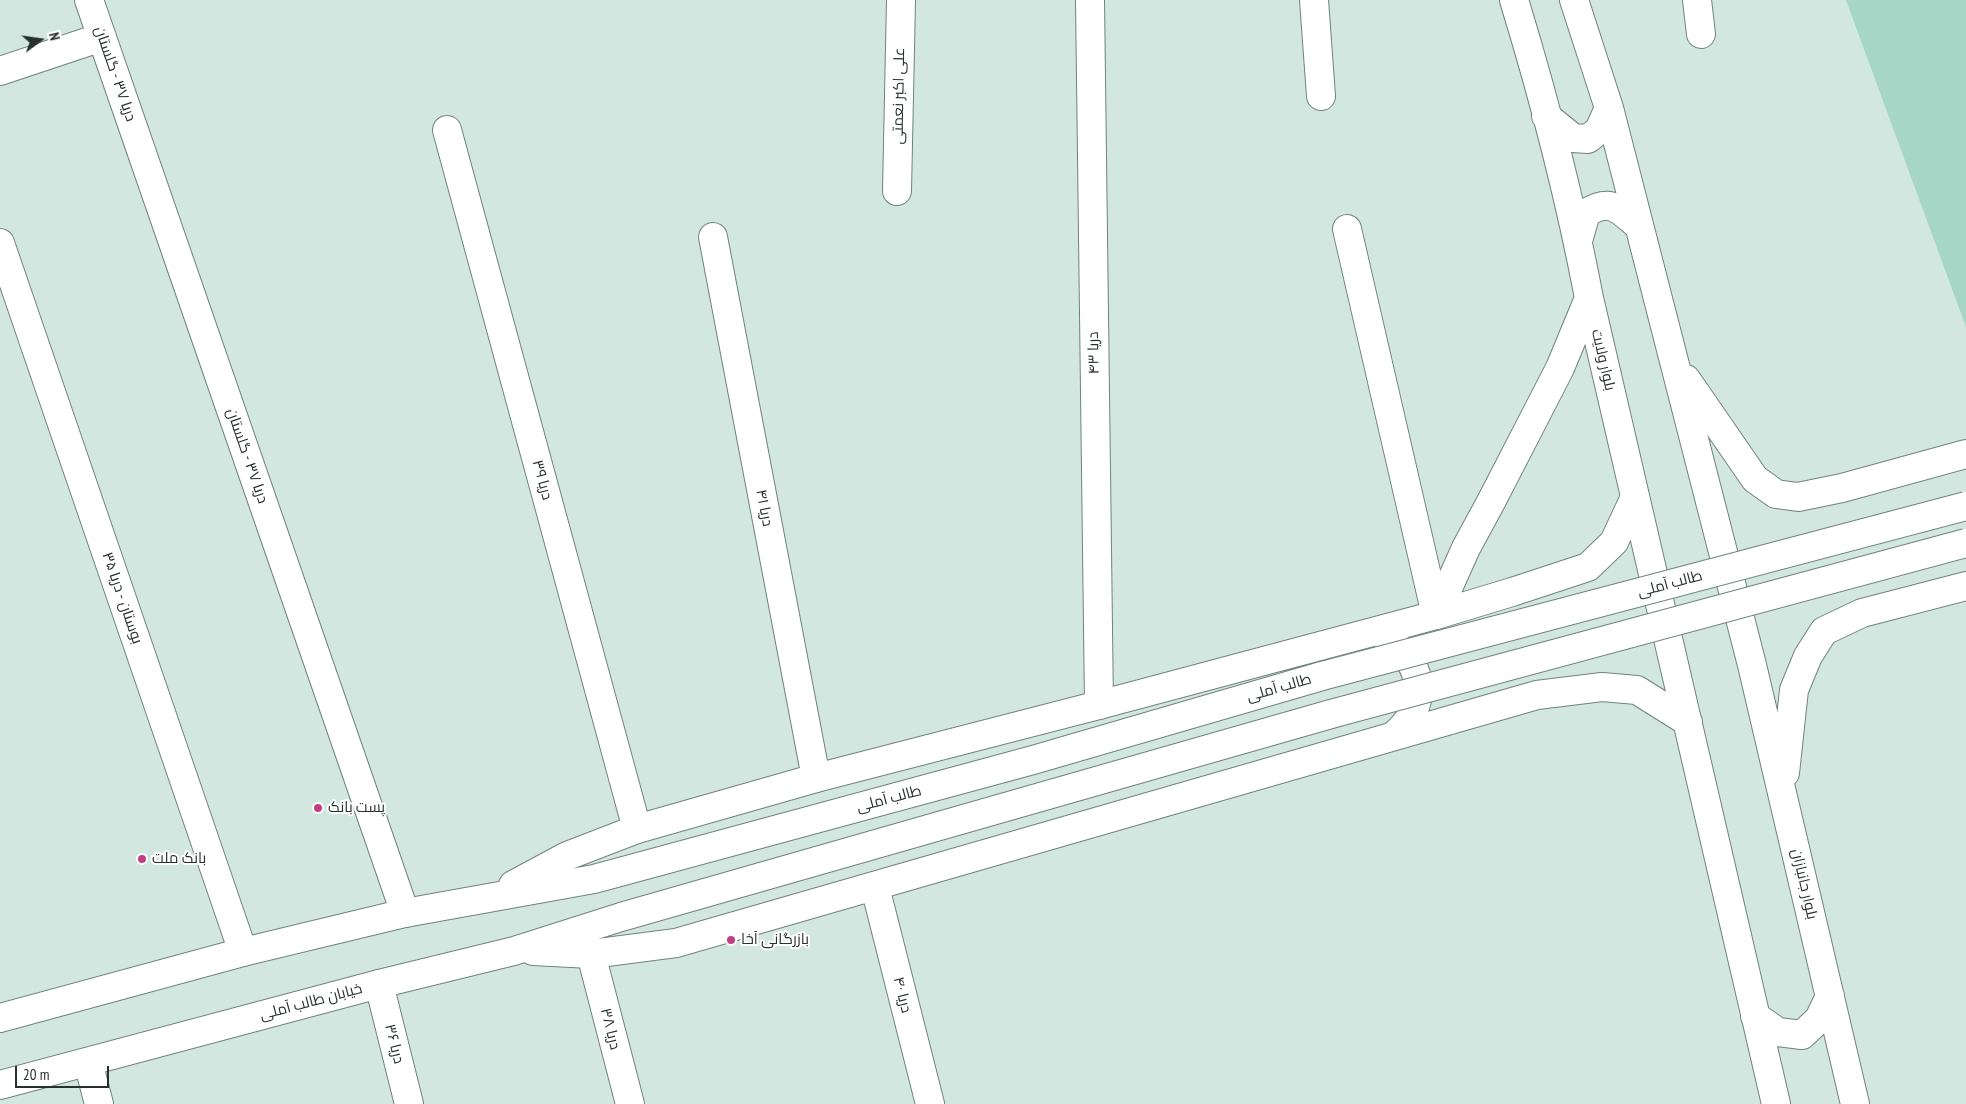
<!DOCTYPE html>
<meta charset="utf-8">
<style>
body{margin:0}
#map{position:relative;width:1966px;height:1104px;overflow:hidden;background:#d2e7df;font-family:"PT Sans Narrow",sans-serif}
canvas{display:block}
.north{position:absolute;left:15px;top:15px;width:50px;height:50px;-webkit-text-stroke:4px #fff;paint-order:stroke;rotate:76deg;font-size:14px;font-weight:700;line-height:20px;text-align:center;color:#28302d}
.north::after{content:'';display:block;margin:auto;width:18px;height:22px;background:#28302d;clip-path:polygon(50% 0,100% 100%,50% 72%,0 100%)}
.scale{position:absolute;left:15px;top:1066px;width:94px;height:22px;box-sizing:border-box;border:2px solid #28302d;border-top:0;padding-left:6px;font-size:15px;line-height:18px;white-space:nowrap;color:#28302d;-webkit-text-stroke:4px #fff;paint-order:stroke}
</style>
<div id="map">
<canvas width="1966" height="1104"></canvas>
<div class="north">N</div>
<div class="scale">20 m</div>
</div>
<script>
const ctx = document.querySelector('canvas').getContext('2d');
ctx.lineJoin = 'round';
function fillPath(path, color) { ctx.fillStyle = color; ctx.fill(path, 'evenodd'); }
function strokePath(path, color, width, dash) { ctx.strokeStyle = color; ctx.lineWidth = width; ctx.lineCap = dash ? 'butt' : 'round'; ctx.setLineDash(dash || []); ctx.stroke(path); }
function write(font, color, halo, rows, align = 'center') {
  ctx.font = font + ' "PT Sans Narrow",Cairo,sans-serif'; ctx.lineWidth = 4; ctx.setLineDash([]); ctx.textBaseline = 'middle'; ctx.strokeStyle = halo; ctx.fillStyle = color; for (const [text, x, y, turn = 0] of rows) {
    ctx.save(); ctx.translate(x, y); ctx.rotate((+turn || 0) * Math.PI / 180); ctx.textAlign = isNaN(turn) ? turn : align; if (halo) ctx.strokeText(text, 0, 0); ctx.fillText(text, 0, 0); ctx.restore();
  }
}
const green = new Path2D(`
 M1846 0H1966V327Z`);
const street = new Path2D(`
 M89 0 405 913
 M1090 0 1099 705
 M1314 0 1321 96
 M1697 0 1701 34
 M0 71 102 37
 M447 130 637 829
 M897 191 901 0
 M1347 229 1436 615
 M713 237 816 778
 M0 243 243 952
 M875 887 930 1104
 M591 954 630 1104
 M379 984 409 1104
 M88 1062 99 1104`);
const primary = new Path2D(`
 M1514 0C1544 98 1570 198 1589 298L1776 1104
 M1574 0 1609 108 1752 665 1855 1104
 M1546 116 1573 138 1588 139 1599 130 1609 108
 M1578 241 1586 213C1612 197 1619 210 1639 226
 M1686 379 1755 479 1776 494 1798 497 1842 488 1966 454
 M1436 615 1466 548 1492 500 1560 368 1589 298
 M1388 640C1427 665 1428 708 1393 736
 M1785 773 1794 690 1808 656 1824 631 1862 613 1966 586
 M513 885 567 856 637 829 816 778 1099 705 1436 615 1512 592 1588 567 1614 542 1635 497
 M533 951 591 954 676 943 1537 695 1602 687 1637 690 1688 722
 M1755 1016 1778 1032 1802 1035 1819 1019 1830 996
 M0 1018 243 952 405 913 594 879 1033 760 1322 676
 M0 1085 379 984 514 951 621 917 1331 714`);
const primaryBridge = new Path2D(`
 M1322 676 1966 506
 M1331 714 1966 543`);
const markers = [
 [318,808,5,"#c13e84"],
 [142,859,5,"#c13e84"],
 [731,940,5,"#c13e84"]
];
const streetNames = [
 ["دریا ۳۷ - گلستان",115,74,71],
 ["علی اکبر نعمتی",899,96,-89],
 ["دریا ۴۳",1094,353,-91],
 ["بلوار ولایت",1603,360,77],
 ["دریا ۳۷ - گلستان",247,456,71],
 ["دریا ۳۹",542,480,75],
 ["دریا ۴۱",764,508,79],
 ["طالب آملی",1670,584,-15],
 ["بوستان - دریا ۳۵",122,598,71],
 ["طالب آملی",1279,688,-16],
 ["طالب آملی",889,799,-15],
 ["بلوار جانبازان",1804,884,77],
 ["دریا ۴۰",902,995,76],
 ["خیابان طالب آملی",311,1002,-15],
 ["دریا ۳۸",610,1029,76],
 ["دریا ۳۶",394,1044,76]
];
const poiNames = [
 ["پست بانک",328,808],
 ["بانک ملت",152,859],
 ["بازرگانی آخا",741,940]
];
fillPath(green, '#a6d7c6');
strokePath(street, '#70837c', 30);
strokePath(primary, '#70837c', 30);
strokePath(street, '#fff', 28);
strokePath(primary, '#fff', 28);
strokePath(primaryBridge, '#70837c', 30, []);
strokePath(primaryBridge, '#fff', 28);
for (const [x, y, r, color] of markers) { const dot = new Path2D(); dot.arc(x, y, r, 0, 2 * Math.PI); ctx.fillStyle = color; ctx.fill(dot); strokePath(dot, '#fff', 2); }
write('15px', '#28302d', '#fff', streetNames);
write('15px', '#28302d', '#fff', poiNames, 'left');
</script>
